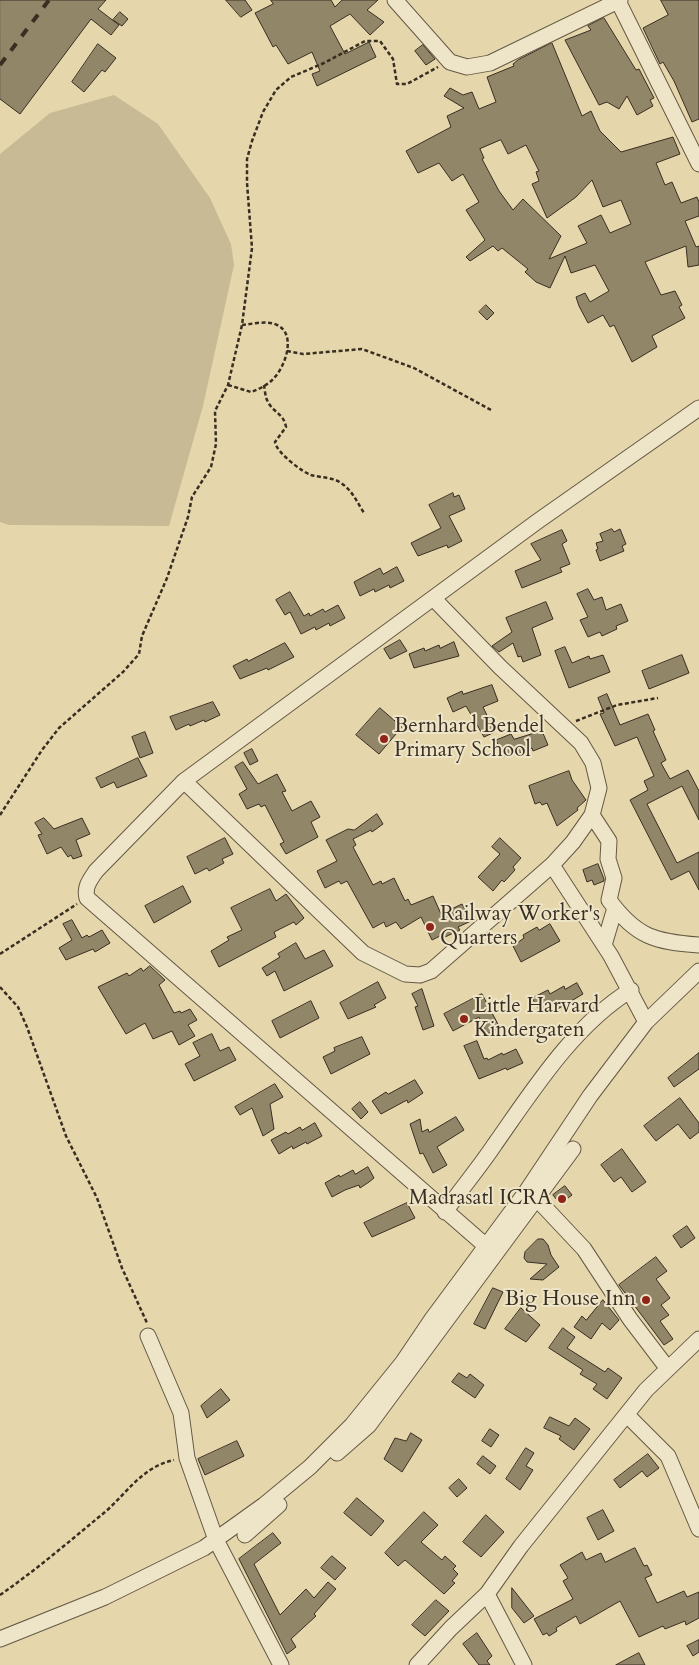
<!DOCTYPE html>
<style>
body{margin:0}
canvas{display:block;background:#e5d7ab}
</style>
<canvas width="699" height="1665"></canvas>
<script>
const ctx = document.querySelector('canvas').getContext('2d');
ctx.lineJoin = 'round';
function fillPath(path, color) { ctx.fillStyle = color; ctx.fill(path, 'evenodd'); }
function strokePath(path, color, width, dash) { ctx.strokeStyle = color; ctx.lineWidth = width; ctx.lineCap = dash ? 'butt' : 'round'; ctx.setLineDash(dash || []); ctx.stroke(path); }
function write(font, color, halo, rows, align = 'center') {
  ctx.font = font + ' Cardo,serif'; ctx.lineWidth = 4; ctx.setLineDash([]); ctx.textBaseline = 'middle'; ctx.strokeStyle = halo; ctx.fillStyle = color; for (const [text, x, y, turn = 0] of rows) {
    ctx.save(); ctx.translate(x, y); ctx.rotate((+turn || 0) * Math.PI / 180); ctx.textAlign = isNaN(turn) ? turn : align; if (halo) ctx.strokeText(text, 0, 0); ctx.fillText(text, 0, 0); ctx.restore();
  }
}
const green = new Path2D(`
 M114 95 158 124 210 198 231 244 234 265 203 406 169 526 9 525 0 522V154L50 113Z`);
const building = new Path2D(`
 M0 0H106L98 9 119 25 111 35 91 19 20 114 0 99Z
 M226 0H245L252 10 241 17Z
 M271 0H331L335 7 342 0H378L367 10 384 22 370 35 350 14 330 26 345 54 369 42 376 57 317 86 312 74 320 71 312 52 288 64 276 45 273 47 263 28 255 13 273 4Z
 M661 0H699V119L692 122 674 81 663 62 660 64 643 28 668 15Z
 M120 12 128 19 122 26 113 20Z
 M604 18 636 70 639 69 654 98 650 100 653 106 637 115 627 96 619 109 607 102 599 105 565 40 591 30 588 26Z
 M552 43 582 116 591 111 600 131 621 152 673 137 680 154 656 163 665 185 672 182 681 203 697 197 699 202V216L685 221 696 247 699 246V265L688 267 686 246 645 262 661 295 675 291 682 305 679 307 685 318 652 336 657 347 632 362 614 325 610 327 603 315 588 323 579 306 576 297 585 293 590 302 609 291 595 265 571 273 565 256 550 288 536 282 525 272 528 269 502 248 498 251 493 246 470 261 466 257 485 240 466 210 479 202 463 174 452 181 439 163 418 173 406 151 451 127 447 116 464 108 444 96 450 88 463 95 472 92 479 109 496 102 487 77 514 66 513 64 518 60ZM501 140 508 154 526 145 539 171 536 172 539 181 532 184 547 218 576 197 592 180 603 207 621 200 631 224 610 233 601 215 578 226 587 243 549 259 561 236 523 199 513 210 499 191 482 159 484 158 480 149Z
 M98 44 116 58 105 72 102 70 84 92 72 82Z
 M423 45 435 59 426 65 415 51Z
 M486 305 494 313 487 320 479 312Z
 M453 493 454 497 459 495 465 509 449 516 462 541 448 548 447 545 418 556 411 543 441 528 429 505Z
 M612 529 614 532 620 529 626 544 622 546 624 551 600 561 596 550 598 549 596 543 603 541 600 534Z
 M562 530 567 541 562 544 570 564 560 568 562 572 522 588 515 571 541 560 531 544Z
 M397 567 404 581 390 588 389 585 375 592 374 589 360 596 354 582 380 568 383 574Z
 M588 589 594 600 602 597 606 610 621 604 628 621 616 626 617 629 602 636 600 632 588 637 580 620 588 617 577 594Z
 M290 592 304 616 309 613 310 616 323 609 325 612 338 605 345 618 330 626 329 623 316 630 315 627 301 634 290 612 285 615 276 600Z
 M546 602 553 619 532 628 541 655 523 662 521 656 518 657 513 643 499 652 492 646 512 632 506 618Z
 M400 640 407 651 390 659 384 649Z
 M454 642 459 656 414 668 409 654 424 648 425 651 439 645 440 648Z
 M285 643 294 657 268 670 267 668 240 679 233 666 247 659 248 661Z
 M565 647 572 663 589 656 590 659 603 655 610 672 569 688 555 651Z
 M682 655 689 673 649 689 642 671Z
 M492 685 498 701 483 707 495 732 484 737 466 706 453 712 447 698 462 691 463 694Z
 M607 694 620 725 648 714 655 730 653 731 666 760 661 763 670 779 688 770 699 791V820L682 786 647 804 677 863 699 852V890L689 871 671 880 630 800 648 790 644 781 654 776 637 737 615 746 600 714 604 713 598 698Z
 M213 702 220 715 205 722 204 720 190 726 189 724 176 730 170 717Z
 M380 708 402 727 379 754 356 735Z
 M542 731 548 745 533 751 532 748 518 754 517 751 503 757 496 740 511 734 514 739Z
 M145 732 153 753 140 758 132 737Z
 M252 749 258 761 250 765 244 753Z
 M138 758 147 776 117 788 114 782 101 788 96 778Z
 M243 762 258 784 277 774 286 791 282 792 292 811 311 801 320 817 311 822 318 837 286 854 280 844 284 842 265 805 261 807 259 804 247 809 239 794 247 789 235 767Z
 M569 771 572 780 586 800 577 808 578 810 557 826 547 803 542 805 540 802 535 804 529 786Z
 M377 814 383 824 372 832 371 830 353 839 356 845 353 847 373 885 381 881 382 884 394 878 405 901 408 899 411 905 433 896 441 914 462 904 471 921 458 927 460 930 445 937 444 934 432 940 421 917 401 929 396 922 386 927 384 922 373 928 347 881 341 884 339 881 325 888 317 871 337 861 326 840 348 829 354 830Z
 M44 818 54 829 82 818 90 834 76 840 82 856 73 859 71 855 68 857 61 847 47 854 38 835 42 834 35 823Z
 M225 838 233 854 222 859 224 863 209 871 207 868 195 874 187 857Z
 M500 838 521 858 513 867 515 870 504 882 502 880 493 891 478 877 500 854 492 847Z
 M598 864 604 879V881L594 885 592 880 587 882 583 870Z
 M183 886 191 902 154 923 145 906Z
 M270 889 276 901 286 894 304 918 296 925 294 922 274 932 276 937 219 967 211 951 229 940 227 937 242 930 231 908Z
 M72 920 82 938 87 935 89 937 102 930 110 943 95 952 93 949 66 960 59 948 72 940 63 924Z
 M550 924 560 941 521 962 513 946 524 938 523 935 537 927 539 930Z
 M296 943 305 959 324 950 333 966 284 991 275 971 267 976 262 968 280 957 278 954Z
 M150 966 165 980 159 985 174 1013 180 1011 181 1013 190 1009 197 1020 188 1025 195 1036 179 1045 172 1031 153 1039 145 1023 126 1034 98 987 127 973 129 976 141 968 143 971Z
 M378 982 386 998 374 1005 376 1007 348 1019 340 1003Z
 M577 983 583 994 556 1010 553 1004 540 1012 532 998 548 990 550 994 564 986 565 989Z
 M422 989 434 1026 423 1030 415 1007 418 1006 412 994Z
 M482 994 500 1028 487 1034 479 1017 453 1031 444 1014Z
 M311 1001 319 1018 280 1038 272 1021Z
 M212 1034 220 1051 229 1047 236 1060 194 1081 185 1064 200 1056 193 1043Z
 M362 1037 370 1054 331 1074 323 1057 335 1051 334 1048Z
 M477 1041 484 1059 487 1058 488 1060 502 1053 503 1055 516 1049 523 1063 507 1070 506 1068 479 1079 464 1046Z
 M699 1053V1069L674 1087 668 1078Z
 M415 1080 423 1093 408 1103 407 1100 381 1114 372 1101 386 1092 388 1094Z
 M275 1084 283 1097 270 1104 274 1129 263 1136 252 1108 240 1115 235 1107Z
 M680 1098 699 1123V1132L690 1139 678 1124 656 1141 644 1126Z
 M360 1102 368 1112 361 1119 352 1109Z
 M456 1117 464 1130 437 1147 447 1165 433 1173 423 1153 420 1154 410 1124 420 1119 422 1132 428 1129 429 1132Z
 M315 1123 322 1136 307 1144 306 1142 293 1149 292 1146 279 1154 271 1140 286 1132 288 1134 300 1127 302 1130Z
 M622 1149 646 1182 632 1192 621 1177 614 1182 601 1165Z
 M368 1167 374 1178 369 1182 360 1188 359 1185 345 1190 332 1197 325 1183 339 1175 340 1177 353 1170 355 1174Z
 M565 1186 572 1195 560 1204 553 1195Z
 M407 1203 415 1218 372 1237 364 1223Z
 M687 1226 695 1238 681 1248 673 1236Z
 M538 1239H543L548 1245 551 1255 559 1267 543 1280 530 1279 547 1264 527 1262 524 1258 525 1252Z
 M656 1257 667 1271 656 1279 670 1298 661 1305 669 1315 660 1321 673 1339 664 1345 619 1285Z
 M493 1288 503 1292 485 1329 474 1324Z
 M603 1300 619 1320 610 1330 602 1323 591 1339 574 1327 582 1316 586 1320Z
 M521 1308 540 1325 526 1342 505 1329Z
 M563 1328 575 1337 567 1348 605 1372 608 1368 622 1378 607 1399 593 1389 597 1384 580 1374 583 1370 549 1348Z
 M459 1373 467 1378 470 1374 484 1385 475 1398 452 1382Z
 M221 1389 230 1400 207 1418 201 1406Z
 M550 1417 569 1426 575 1418 590 1429 574 1450 559 1439 561 1436 544 1428Z
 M490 1429 499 1435 491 1447 482 1441Z
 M411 1433 422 1440 402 1472 384 1459 395 1438 406 1441Z
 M237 1441 244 1456 205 1475 198 1459Z
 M526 1448 534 1453 526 1466 533 1470 520 1490 506 1479Z
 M648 1454 659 1468 647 1477 642 1471 620 1488 614 1480Z
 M483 1456 496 1466 490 1474 477 1464Z
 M459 1479 467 1488 457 1497 449 1488Z
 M357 1498 384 1521 371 1536 344 1513Z
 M603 1510 614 1531 598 1540 587 1518Z
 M424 1512 438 1525 421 1542 442 1560 445 1556 456 1566 453 1569 458 1574 452 1581 455 1583 444 1594 405 1560 398 1566 385 1553Z
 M486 1515 504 1532 481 1557 463 1542Z
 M273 1533 281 1543 254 1564 280 1615 306 1589 314 1598 328 1582 336 1589 314 1614 316 1616 291 1639 296 1647 287 1654 239 1559Z
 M635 1548 644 1566 647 1565 652 1575 645 1578 657 1603 684 1591 687 1597 699 1592V1618L686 1625 685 1621 665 1629 663 1626 639 1637 620 1601 580 1624 576 1616 556 1628 557 1631 549 1636 547 1633 543 1635 534 1619 573 1599 563 1581 568 1578 560 1565 582 1552 586 1560 601 1553 605 1562Z
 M332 1556 346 1568 335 1580 321 1568Z
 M512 1588 534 1616 524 1623 512 1608Z
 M436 1600 449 1611 425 1636 412 1625Z
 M477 1633 492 1656 487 1661 490 1665H479L463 1644Z
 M699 1640V1652L693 1656 687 1646Z
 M639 1653 645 1665H616Z`);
const path = new Path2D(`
 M287 351 303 354 362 349 414 368 491 410
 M228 385 251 392C259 389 268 385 274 378 285 367 297 334 277 325 267 320 253 324 242 325
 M264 385C265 390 265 397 268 402 273 412 284 414 286 427L275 442C276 452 302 472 311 475 321 478 333 477 341 483 352 490 357 502 364 513
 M576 721 617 705 658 698
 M0 815 42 750 59 728 123 672 139 654 142 636 167 578 188 517 192 497 211 467 216 444 215 411 228 385 242 325 252 248 247 183V159L252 141 263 112 276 90 291 77 324 63 365 41H380L393 59 397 84H407L438 67
 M0 954 77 904
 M0 987 18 1007 27 1027 66 1136 97 1198 122 1268 147 1323
 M0 1595C36 1570 71 1540 105 1512 128 1492 142 1467 174 1460`);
const minor = new Path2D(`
 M395 0 450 62 467 67 490 63 620 0
 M618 1 699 164
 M184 781 363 953 405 974 420 975 431 971 552 865 573 842 592 815 599 788 593 763 581 743 500 667 434 599
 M592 815 609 841 608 859 614 878 609 900C636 937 655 942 699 945
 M552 865 611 956 646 1022
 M604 945 615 908
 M528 1193 536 1198 584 1249 630 1319 668 1369
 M445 1212C461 1189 479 1168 495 1144 533 1090 574 1025 631 990
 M486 1246 87 898C84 887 90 880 96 871L184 781 538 521 699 408
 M148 1336 181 1413 187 1458 216 1540 281 1665
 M627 1415 668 1456 699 1529
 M337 1453 369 1425 573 1149
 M245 1535 279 1505
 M487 1594 524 1665
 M0 1639 105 1597 204 1548 264 1505 310 1467 352 1425 403 1362 432 1319 526 1192 590 1096 646 1022 699 971
 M417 1665 451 1628 487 1594 521 1546 646 1390 699 1339`);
const rail = new Path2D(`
 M0 65 49 0`);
const markers = [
 [384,739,5,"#8f2418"],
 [430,927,5,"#8f2418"],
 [464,1019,5,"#8f2418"],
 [562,1199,5,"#8f2418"],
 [646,1300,5,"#8f2418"]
];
const poiNames = [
 ["Bernhard Bendel",394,727],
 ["Primary School",394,751],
 ["Railway Worker's",440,915],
 ["Quarters",440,939],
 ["Little Harvard",474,1007],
 ["Kindergaten",474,1031],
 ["Madrasatl ICRA",552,1199,"right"],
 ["Big House Inn",636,1300,"right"]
];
fillPath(green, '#c8ba94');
fillPath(building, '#928669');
strokePath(building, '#392e22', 1);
strokePath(minor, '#645844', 17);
strokePath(path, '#392e22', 2.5, [4, 2.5]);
strokePath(minor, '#eee5c8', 15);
strokePath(rail, '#392e22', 4, [9, 9]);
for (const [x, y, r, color] of markers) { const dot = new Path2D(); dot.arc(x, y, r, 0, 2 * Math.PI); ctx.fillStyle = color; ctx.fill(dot); strokePath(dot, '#eee5c8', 2); }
write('21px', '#392e22', '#eee5c8', poiNames, 'left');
</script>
